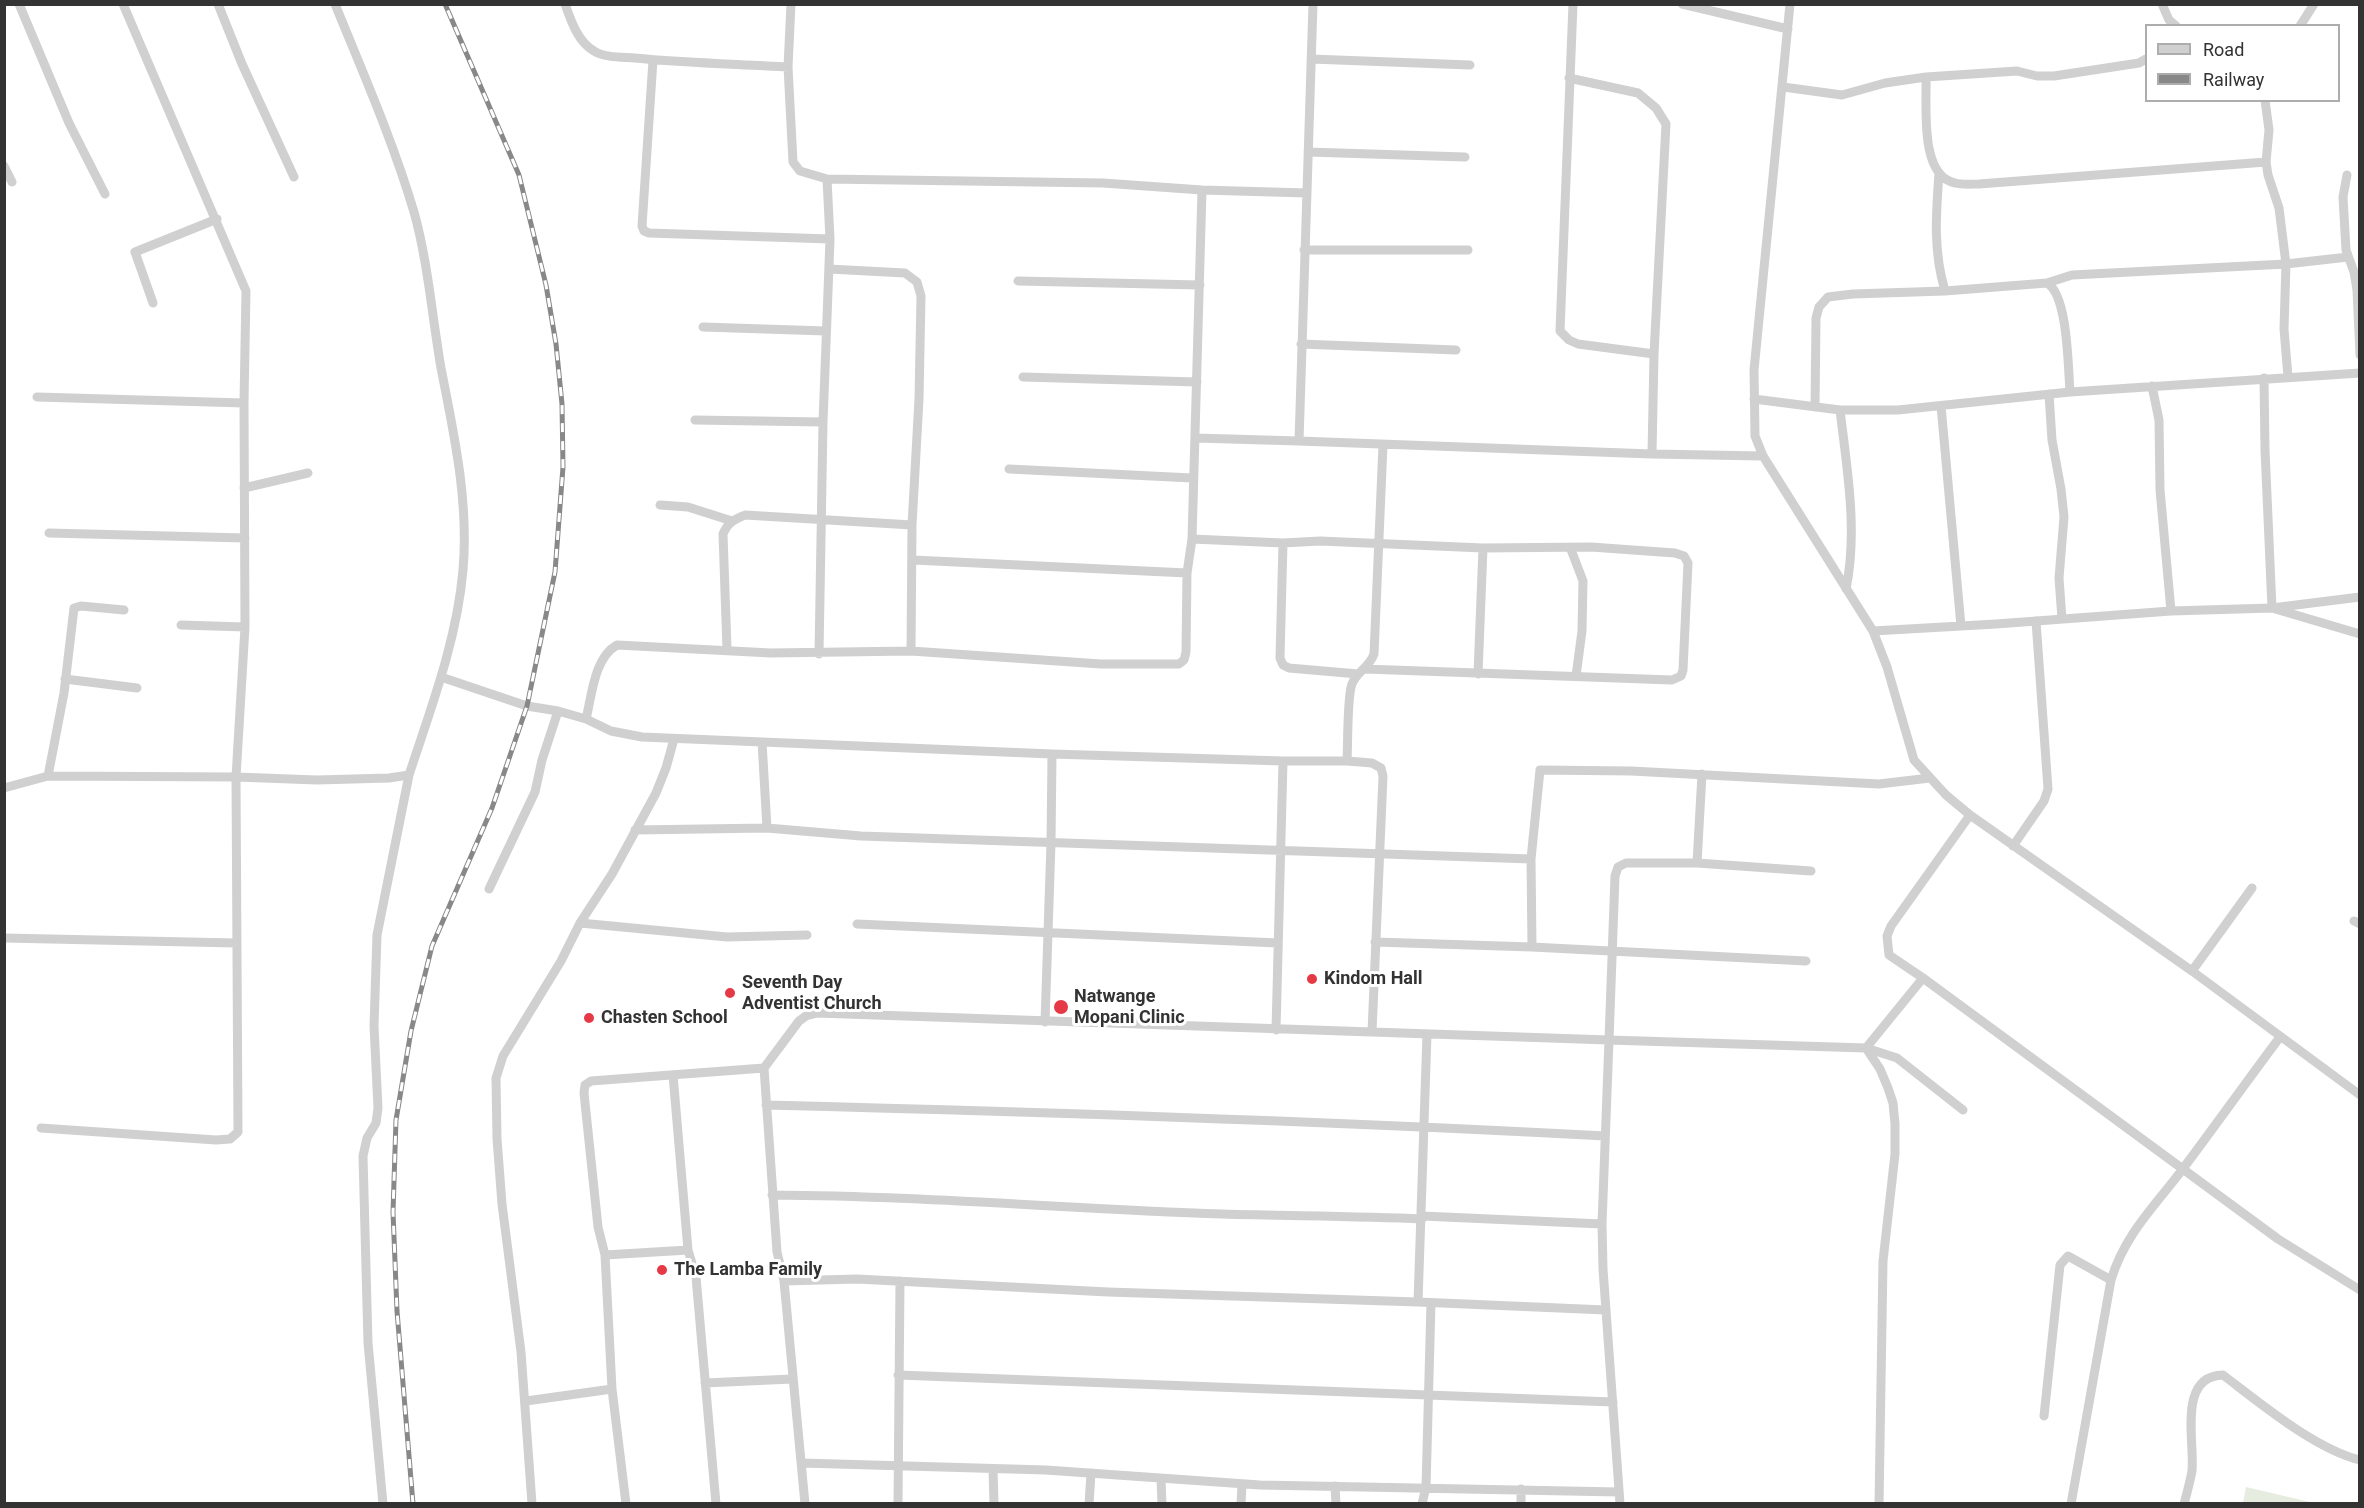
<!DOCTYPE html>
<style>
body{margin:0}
#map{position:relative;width:2364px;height:1508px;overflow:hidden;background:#fff;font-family:Roboto,sans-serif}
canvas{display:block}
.frame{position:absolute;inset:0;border:6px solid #333;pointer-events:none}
.legend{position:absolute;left:2145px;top:24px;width:195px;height:78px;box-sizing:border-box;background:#fff;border:2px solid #adadad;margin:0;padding:8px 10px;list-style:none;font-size:18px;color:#333}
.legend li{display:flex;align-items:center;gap:12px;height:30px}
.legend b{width:30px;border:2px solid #adadad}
</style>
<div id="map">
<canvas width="2364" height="1508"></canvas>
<div class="frame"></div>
<ul class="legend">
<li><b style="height:8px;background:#d0d0d0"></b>Road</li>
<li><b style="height:8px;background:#888"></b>Railway</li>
</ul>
</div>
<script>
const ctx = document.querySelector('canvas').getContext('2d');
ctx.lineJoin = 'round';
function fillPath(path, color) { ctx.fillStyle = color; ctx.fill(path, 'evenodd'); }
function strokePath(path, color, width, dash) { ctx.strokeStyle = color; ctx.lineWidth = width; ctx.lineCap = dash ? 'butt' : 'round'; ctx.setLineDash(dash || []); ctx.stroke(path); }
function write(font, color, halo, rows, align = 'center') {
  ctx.font = font + ' Roboto,sans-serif'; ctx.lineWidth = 6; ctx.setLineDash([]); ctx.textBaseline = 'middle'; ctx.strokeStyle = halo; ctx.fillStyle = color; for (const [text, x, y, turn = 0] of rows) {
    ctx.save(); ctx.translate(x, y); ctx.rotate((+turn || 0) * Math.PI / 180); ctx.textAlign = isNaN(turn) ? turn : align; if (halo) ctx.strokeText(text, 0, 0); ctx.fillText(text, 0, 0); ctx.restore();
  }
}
const green = new Path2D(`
 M2246 1487 2314 1503H2243Z`);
const minor = new Path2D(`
 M19 4 69 123 105 194
 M218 4 242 64 294 177
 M565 4C571 21 578 42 594 51 605 58 622 57 635 58 685 63 737 64 788 67
 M791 4 788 67 793 162 800 171 827 179 1103 183 1202 190 1307 193
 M1313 4 1299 441 1652 454 1763 456
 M1573 4 1560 331 1569 340 1578 344 1654 354
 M1682 4 1788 29
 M1790 4 1754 370 1755 436 1763 456 1873 631 1887 667 1914 760 1946 795 1970 815 2192 971 2360 1095
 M2162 4 2169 20 2176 26
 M2300 26 2314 4
 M1311 59 1470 65
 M653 60 642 226 644 231 649 233 830 239
 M1926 77C1927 105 1919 176 1955 183 1962 185 1971 184 1979 184L2266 162
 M1569 78 1638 93 1656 108 1666 124 1654 354 1652 454
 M1783 87 1842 95 1885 83 1926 77 2017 71 2037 76H2054L2139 63 2146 59
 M2265 100 2269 130 2266 162 2268 175 2279 208 2286 264 2284 329 2288 377
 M1308 152 1465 157
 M4 166 12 182
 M1939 173C1936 214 1933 251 1945 291
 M2347 175 2343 197 2346 250 2354 272 2357 290 2360 355
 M1304 250H1468
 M829 269 905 273 917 282 921 296 919 399 912 525 911 651
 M1018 281 1200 285
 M2047 283 2072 275 2286 264 2348 257
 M153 303 135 252 217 219
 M703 327 826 331
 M1301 344 1456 350
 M1023 377 1197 382
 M2264 378 2265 450 2272 608 2360 634
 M2152 386 2159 420 2160 490 2171 611
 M2049 394 2052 440 2061 489 2064 517 2059 578 2062 619
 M37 397 244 403
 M1754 399 1840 410H1898L2070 392 2360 373
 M1941 406 1961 626
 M1815 407 1816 318 1819 307 1828 297 1853 294 1945 291 2047 283C2068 295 2068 367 2070 392
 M1840 410C1847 469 1858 531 1846 589
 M695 420 823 422
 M1195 438 1299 441
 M1009 469 1192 478
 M244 488 308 473
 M660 505 688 507 732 521
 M49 533 245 538
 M1192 539 1283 543 1320 541 1483 548 1591 547 1675 553 1684 556 1688 563 1683 670 1681 676 1672 680 1365 669
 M1283 543 1280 658 1283 665 1289 668 1358 674
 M1570 547 1583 581 1582 631 1576 676
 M913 560 1187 573
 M181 625 245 627
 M1873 631 1996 624 2171 611 2272 608 2360 597
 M727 649 723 534C728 522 734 520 745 515L912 525
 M819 654 823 422 830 239 827 179
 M1478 674 1483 548
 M441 677 527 706 558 711 586 719 611 731 642 737 1052 754 1283 761H1347L1372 763 1381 768 1383 776 1372 1032 1609 1040 1602 1224 1603 1269 1620 1504
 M65 679 137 688
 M586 719C592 695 594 658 617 645L771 653 911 651 1101 664H1179L1184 660 1186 652 1187 573 1192 539 1202 190
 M762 742 767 828
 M1347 761C1348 745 1347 696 1352 684 1357 671 1369 668 1374 654L1383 445
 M48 776 64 693 74 608 81 606 124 610
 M4 788 48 776 236 777 317 780 389 778 409 775C431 708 457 640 463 570 469 502 454 434 441 368 432 316 428 262 414 212 393 141 363 73 335 4
 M1970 815 1891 926 1887 936 1889 955 1923 978 2278 1239 2360 1290
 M635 830 767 828 861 836 1531 859
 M2013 846 2044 801 2048 789 2036 621
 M1697 863 1702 774
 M1811 871 1697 863H1626L1618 867 1615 876 1609 1040 1866 1048 1897 1058 1963 1110
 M489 889 535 792 542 760 558 711
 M2354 921 2360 924
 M580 923 727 937 807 935
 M857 924 1278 943
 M4 938 236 943
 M1375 942 1532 947 1806 961
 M1532 947 1531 859 1540 770 1631 771 1879 784 1930 778
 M2192 971 2252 888
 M1045 1022 1051 843 1052 754
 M1276 1030 1283 761
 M1866 1048 1880 1069 1888 1088 1893 1103 1895 1124V1154L1883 1261 1879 1504
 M1866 1048 1923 978
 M764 1068 777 1252 784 1281 805 1504
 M673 1075 688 1250 696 1277 716 1504
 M766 1105C1045 1112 1325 1121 1605 1136
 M41 1128 216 1140 230 1139 238 1132 236 777 245 627 244 403 246 291 123 4
 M772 1195C922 1196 1072 1209 1222 1214 1289 1216 1355 1216 1422 1219
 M1422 1216 1602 1224
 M605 1255 688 1250
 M784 1281 857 1279 1108 1292 1418 1302 1606 1310
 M1418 1302 1427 1034
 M898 1375 1613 1402
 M705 1383 792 1379
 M526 1401 612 1389
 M2044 1416 2060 1265 2068 1256 2111 1280
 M802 1463 1046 1470 1260 1485 1619 1492
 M993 1469 994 1504
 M1161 1479 1162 1504
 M1335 1486 1336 1504
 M1521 1489V1504
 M383 1504 368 1343 363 1156 367 1138 376 1123 378 1108 374 1026 377 935 409 775
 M532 1504 521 1352 502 1204 497 1139 496 1078 503 1056 561 961 580 923 612 874 656 793 666 768 674 739
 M626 1504 612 1389 605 1255 598 1227 584 1093 585 1085 591 1081 764 1068 799 1021 806 1016 817 1013 1372 1032
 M898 1504 900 1281
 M1089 1504 1091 1473
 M1241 1504 1242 1484
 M1422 1504 1426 1487 1431 1303
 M2071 1504 2111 1280C2125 1234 2154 1207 2182 1170 2215 1126 2247 1081 2280 1037
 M2184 1504C2187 1493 2190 1482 2192 1471 2195 1442 2177 1376 2223 1375 2260 1403 2315 1449 2360 1460`);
const rail = new Path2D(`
 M413 1504 397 1311 393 1212 396 1120 411 1031 432 946 492 808 527 706 555 572 563 467 562 404 556 344 546 285 519 175 445 4`);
const markers = [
 [1312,979,6,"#e63946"],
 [730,993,6,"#e63946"],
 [1061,1007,8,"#e63946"],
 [589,1018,6,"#e63946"],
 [662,1270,6,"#e63946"]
];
const poiNames = [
 ["Kindom Hall",1324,979],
 ["Seventh Day",742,983],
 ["Adventist Church",742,1004],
 ["Natwange",1074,997],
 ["Mopani Clinic",1074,1018],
 ["Chasten School",601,1018],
 ["The Lamba Family",674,1270]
];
fillPath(green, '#e6ecdf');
strokePath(minor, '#d0d0d0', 9);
strokePath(rail, '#888', 5);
strokePath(rail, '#fff', 3, [9]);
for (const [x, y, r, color] of markers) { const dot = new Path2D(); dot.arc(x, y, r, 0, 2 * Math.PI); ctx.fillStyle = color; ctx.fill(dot); strokePath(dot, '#fff', 2); }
write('bold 18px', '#333', '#fff', poiNames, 'left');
</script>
